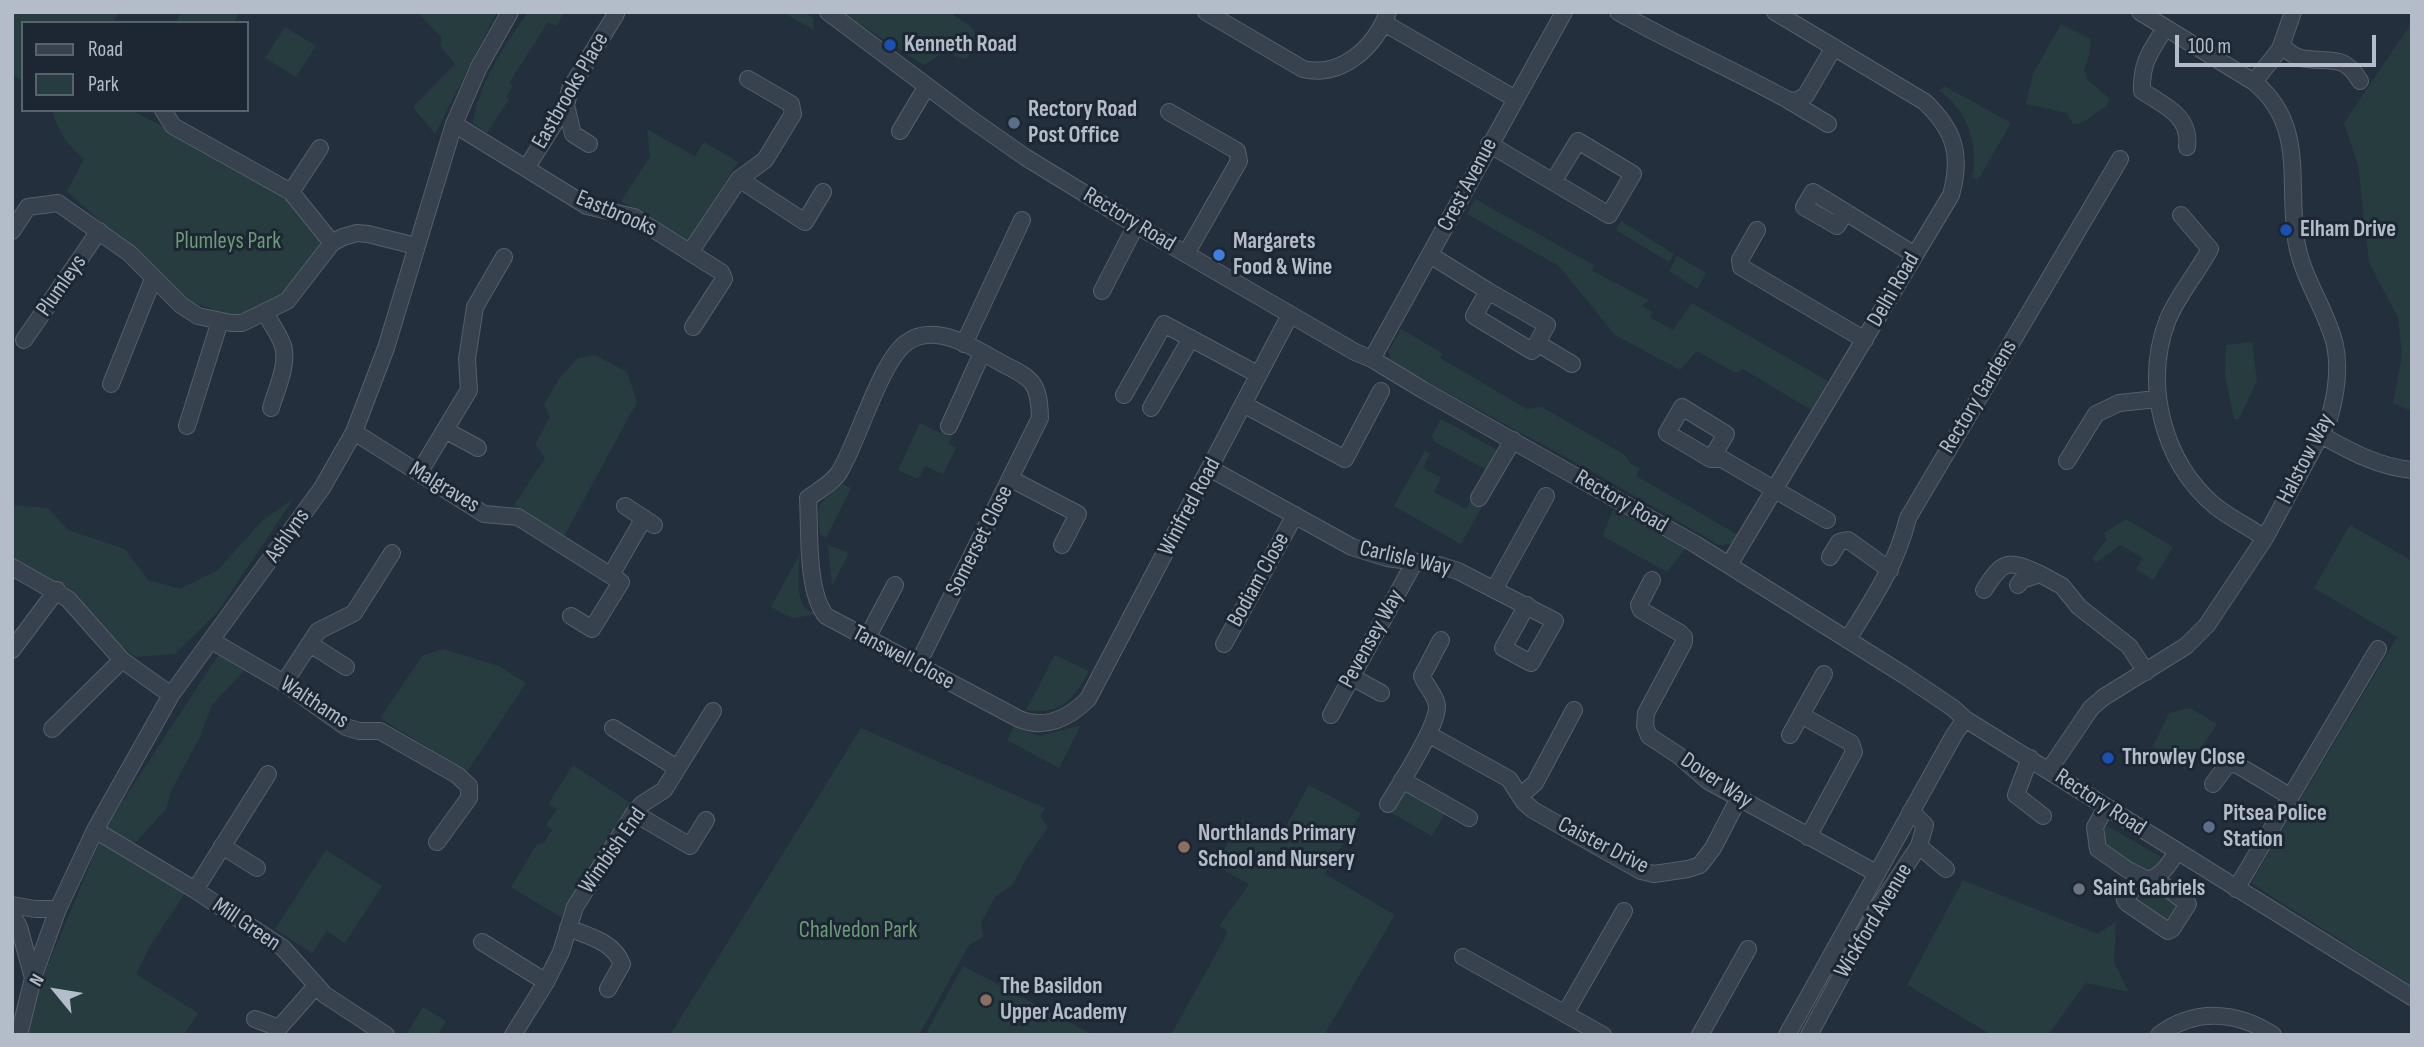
<!DOCTYPE html>
<style>
body{margin:0}
#map{position:relative;width:2424px;height:1047px;overflow:hidden;background:#242f3e;font-family:"Sofia Sans Condensed",sans-serif}
canvas{display:block}
.frame{position:absolute;inset:0;border:14px solid #b4bcc9;pointer-events:none}
.legend{position:absolute;left:21px;top:21px;width:228px;height:91px;box-sizing:border-box;background:#1d2633;border:2px solid #59626f;margin:0;padding:9px 12px;list-style:none;font-size:21px;color:#b4bcc9}
.legend li{display:flex;align-items:center;gap:14px;height:35px}
.legend b{width:35px;border:2px solid #59626f}
.north{position:absolute;left:21px;top:956px;width:70px;height:70px;-webkit-text-stroke:5px #1d2633;paint-order:stroke;rotate:300deg;font-size:19px;font-weight:700;line-height:28px;text-align:center;color:#b4bcc9}
.north::after{content:'';display:block;margin:auto;width:24px;height:32px;background:#b4bcc9;clip-path:polygon(50% 0,100% 100%,50% 72%,0 100%)}
.scale{position:absolute;left:2175px;top:35px;width:201px;height:32px;box-sizing:border-box;border:4px solid #b4bcc9;border-top:0;padding-left:9px;font-size:21px;line-height:24px;white-space:nowrap;color:#b4bcc9;-webkit-text-stroke:5px #1d2633;paint-order:stroke}
</style>
<div id="map">
<canvas width="2424" height="1047"></canvas>
<div class="frame"></div>
<ul class="legend">
<li><b style="height:9px;background:#38414e"></b>Road</li>
<li><b style="height:19px;background:#263c3f"></b>Park</li>
</ul>
<div class="north">N</div>
<div class="scale">100 m</div>
</div>
<script>
const ctx = document.querySelector('canvas').getContext('2d');
ctx.lineJoin = 'round';
function fillPath(path, color) { ctx.fillStyle = color; ctx.fill(path, 'evenodd'); }
function strokePath(path, color, width, dash) { ctx.strokeStyle = color; ctx.lineWidth = width; ctx.lineCap = dash ? 'butt' : 'round'; ctx.setLineDash(dash || []); ctx.stroke(path); }
function write(font, color, halo, rows, align = 'center') {
  ctx.font = font + ' "Sofia Sans Condensed",sans-serif'; ctx.lineWidth = 6; ctx.setLineDash([]); ctx.textBaseline = 'middle'; ctx.strokeStyle = halo; ctx.fillStyle = color; for (const [text, x, y, turn = 0] of rows) {
    ctx.save(); ctx.translate(x, y); ctx.rotate((+turn || 0) * Math.PI / 180); ctx.textAlign = isNaN(turn) ? turn : align; if (halo) ctx.strokeText(text, 0, 0); ctx.fillText(text, 0, 0); ctx.restore();
  }
}
const green = new Path2D(`
 M12 12H119L113 23H23V81L12 75Z
 M181 12H233L238 15 234 23H175Z
 M417 12H497L435 134 413 107 455 64 440 46 442 38Z
 M528 12H565L556 26 548 22 509 83 513 86 506 97 509 99 487 133 473 123C479 83 505 44 528 12Z
 M782 12H805L813 18 814 30Z
 M841 12H949L971 27 979 38 966 59 956 57 948 50 924 65Z
 M2412 22V410L2411 411 2393 403 2402 356 2398 318 2369 262 2358 165 2344 123Z
 M2061 24 2091 39 2089 56 2084 70 2088 80 2109 98 2107 107C2094 110 2088 124 2073 124L2067 113 2026 104 2033 74Z
 M285 27 316 46 296 77 265 58Z
 M1944 86 2011 123 1978 180 1972 177C1980 147 1966 107 1939 91Z
 M52 110H132L292 197 328 241 289 289 241 320 185 299 67 191 84 159C69 147 57 130 52 110Z
 M647 129 695 156 704 142 738 162 688 241 649 215 621 201 650 157Z
 M1475 199 1594 265 1592 271 1648 300 1642 306 1653 312 1650 317 1673 330 1692 303 1828 381 1811 410 1743 369 1735 373 1697 351 1680 370 1615 335 1559 266 1467 214Z
 M1621 221 1674 254 1669 262 1616 230Z
 M1677 256 1706 273 1697 289 1669 271Z
 M1401 329 1442 353 1440 358 1527 409 1542 407 1625 455 1630 463 1640 468 1636 476 1740 536 1730 544 1719 545 1602 477 1391 362 1389 350Z
 M2252 342 2257 381 2239 419H2234L2225 375 2226 345Z
 M595 355 627 372 637 402 564 536 514 505 545 458 535 444 550 417 544 405 559 379 578 358Z
 M1441 419 1510 457 1461 544 1394 506 1425 451 1430 454 1423 468 1441 478 1434 492 1466 509 1487 470 1435 442 1432 436Z
 M920 423 940 433 945 429 953 433 948 444 956 448 943 474 925 466 918 479 898 470Z
 M843 484 851 488 826 538 820 534C816 503 818 503 843 484Z
 M294 498 216 614 175 654 136 657 104 633 71 591 12 558V505L48 508 68 530 125 549 148 580 180 589 218 570 262 521Z
 M1613 509 1685 549 1667 572 1603 536Z
 M2126 519 2173 547 2153 580 2136 569 2143 558 2120 545 2096 563 2092 558 2107 539 2104 533Z
 M2350 525 2412 561V986L2251 883 2397 637 2314 588Z
 M828 545 849 553 832 586Z
 M800 553C799 569 793 608 813 612L814 615 792 618 771 607Z
 M443 649 499 666 526 683 467 772 380 718 422 656Z
 M219 654 247 668 212 705 199 739 172 789 166 809 137 841 123 845 105 828Z
 M1055 655 1089 671C1073 700 1062 715 1026 710Z
 M2190 708 2217 724 2186 770 2153 746 2169 713Z
 M1081 725 1059 768 1007 740 1014 727 1040 736Z
 M861 728 1045 808 1040 816 1048 827 1027 858 1013 884 995 897 981 923 983 937 969 945 919 1035H670Z
 M573 765 632 804 561 917 511 887 537 844 544 843 552 830 546 825 557 809 548 804Z
 M1309 785 1361 813 1325 874 1395 915 1324 1035H1171L1228 932 1219 926 1249 884 1215 865 1241 820 1281 835Z
 M1405 791 1445 814 1432 836 1392 813Z
 M2107 826 2160 856 2163 868 2153 874 2139 871 2105 849 2101 836Z
 M101 838 188 889 151 944 136 974 198 1013 184 1035H28L33 1001Z
 M326 850 382 886 345 943 327 931 312 953 275 929Z
 M1963 880 2098 934 2116 921 2114 962 2129 992 2086 983 2048 1035H1992L1907 985Z
 M2143 884 2152 886 2181 904 2169 922 2133 899Z
 M963 966 1093 1035H925Z
 M423 1007 446 1021 437 1035H406Z`);
const minor = new Path2D(`
 M828 12 968 117 1025 157 1136 225 1355 352 1372 359 1423 390 1695 544 1904 675 1953 708 1965 719 2412 997
 M1206 12 1303 69C1342 78 1375 47 1388 12
 M1618 12C1674 44 1732 69 1788 100L1797 101 1806 95 1834 47
 M1384 23 1514 98
 M2165 28C2151 51 2141 62 2142 91 2165 106 2191 116 2187 147
 M2282 46C2289 52 2297 59 2307 59 2332 62 2345 55 2360 81
 M2254 82 2280 49 2293 12
 M1788 100 1828 124
 M566 105 573 134 589 144
 M163 110 173 126 291 192 332 243
 M1169 112 1232 148 1237 151 1239 161 1186 254
 M454 124 587 206 634 217 721 272 724 279 693 327
 M900 131 927 86
 M1489 144 1609 215 1633 174 1578 141 1553 182
 M527 167 566 105 570 89 616 14
 M739 179 805 222 823 192
 M291 192 320 148
 M1846 212 1837 226 1804 207 1813 192 1915 255
 M2181 215 2210 249C2197 273 2178 295 2168 319 2143 383 2162 461 2215 506 2230 518 2249 527 2265 538
 M1757 230 1740 260 1741 267 1865 340
 M12 231 28 207 58 203 129 253 181 305 198 316 231 323H242L287 301 332 243 343 237 357 233 368 234 416 246
 M691 251 739 179 765 160 793 114 791 104 748 79
 M1430 255 1488 291
 M1102 291 1136 225
 M265 313C271 323 278 333 282 343 290 362 276 390 271 408
 M24 340 99 231
 M1537 343 1547 325 1488 291 1474 316 1532 351 1537 343 1572 364
 M964 344 1022 220
 M1372 359 1564 12
 M111 384 153 279
 M1124 395 1164 324 1257 374
 M1243 404 1345 459 1381 391
 M1151 408 1191 338
 M187 426 220 321
 M949 426 982 353
 M445 430 478 448
 M354 432 484 514 518 517 621 582 592 629 571 616
 M2321 435C2350 451 2378 467 2412 470
 M1711 459 1726 434 1682 407 1667 433 1711 459H1722L1827 520
 M2067 461 2096 414 2119 403 2157 399
 M1211 469 1352 547 1387 558 1439 565 1458 571 1555 621 1531 663 1503 648 1527 605
 M419 473 469 390 467 359 475 307 504 257
 M1011 479 1078 514 1062 545
 M1479 498 1513 440
 M625 506 654 525
 M1830 557 1839 542 1848 540 1890 570
 M1729 565 1951 195C1962 155 1955 131 1925 102L1775 12
 M12 567 68 599 122 660 171 695
 M611 575 644 518
 M1652 580 1639 605 1641 610 1680 633 1684 637V642L1646 713 1645 726 1649 736 1678 755 1708 781 1876 873
 M2018 585 2022 580 2040 574 2062 586 2079 607 2129 646 2146 672
 M1495 588 1546 496
 M1984 590C2003 560 2007 559 2040 574
 M867 638 895 585
 M1848 639C1874 597 1896 566 1908 518L2120 159
 M212 641 284 683 346 727 359 731H380L457 775 469 786V798L437 842
 M310 644 346 667
 M1224 644 1295 515
 M12 650 57 590
 M918 664 1040 418C1039 385 1034 379 1005 365 984 354 960 337 936 335 925 334 915 336 906 343 881 361 858 441 840 471 833 483 819 490 808 498 810 530 806 591 826 616L1019 719C1045 730 1069 718 1088 699L1290 315
 M1352 677 1381 693
 M284 683 318 631 354 613 392 553
 M1331 715 1414 563
 M613 728 677 768
 M52 729 122 660
 M1428 734 1509 779 1524 802 1533 810 1641 871 1654 874 1688 869 1700 865 1713 848 1739 798
 M1790 735 1801 715
 M2030 758 2016 795 2043 816
 M2049 770 2091 708 2104 697 2186 646 2207 625 2265 538 2329 419C2336 395 2340 369 2335 345 2327 311 2304 281 2297 245 2286 186 2308 126 2254 82L2140 12
 M1402 780 1469 818
 M2213 784 2227 765 2236 764 2291 797
 M1520 796 1535 783 1574 710
 M1388 804C1400 784 1438 726 1437 706 1436 695 1426 687 1422 676L1441 640
 M2106 807 2095 827 2098 849 2128 870 2148 880C2163 875 2168 865 2177 852
 M634 813 690 846 706 820
 M95 830 195 890 283 948 325 995 386 1035
 M1808 837 1854 752 1851 743 1801 715 1824 674
 M222 846 257 868
 M1919 846 1946 869
 M2141 877 2125 900 2127 903 2168 931 2172 929 2188 904 2154 878
 M2236 889 2378 649
 M195 890 268 774
 M12 905 35 909H58
 M12 914 19 927 33 978
 M568 928C589 936 614 942 622 964L608 989
 M482 942 546 982
 M1463 957 1603 1035
 M1565 1014 1624 911
 M255 1019 279 1028 316 986
 M19 1035 33 978 58 909 95 830 171 695 322 488 354 432 386 348 454 124 479 67 510 12
 M513 1035 546 982 561 952 575 907 633 815 642 804 664 790 713 711
 M1700 1035 1748 949
 M1787 1035 1954 735 1965 719
 M1809 1035 1879 906 1919 846 1925 825 1911 811
 M2159 1035C2195 1008 2237 1011 2273 1035`);
const markers = [
 [890,45,7,"#1a4fb4"],
 [1014,123,7,"#5c6f8a"],
 [2286,230,7,"#1a4fb4"],
 [1219,255,7,"#3f7fe0"],
 [2108,758,7,"#1a4fb4"],
 [2209,827,7,"#5c6f8a"],
 [1184,847,7,"#8d6e63"],
 [2079,889,7,"#6b7280"],
 [986,1000,7,"#8d6e63"]
];
const poiNames = [
 ["Kenneth Road",904,45],
 ["Rectory Road",1028,110],
 ["Post Office",1028,136],
 ["Elham Drive",2300,230],
 ["Margarets",1233,242],
 ["Food & Wine",1233,268],
 ["Throwley Close",2122,758],
 ["Pitsea Police",2223,814],
 ["Station",2223,840],
 ["Northlands Primary",1198,834],
 ["School and Nursery",1198,860],
 ["Saint Gabriels",2093,889],
 ["The Basildon",1000,987],
 ["Upper Academy",1000,1013]
];
const streetNames = [
 ["Eastbrooks Place",571,91,-60],
 ["Crest Avenue",1468,185,-62],
 ["Eastbrooks",616,214,23],
 ["Rectory Road",1129,220,31],
 ["Plumleys",62,286,-55],
 ["Delhi Road",1894,290,-60],
 ["Rectory Gardens",1979,397,-59],
 ["Halstow Way",2306,459,-63],
 ["Malgraves",444,488,31],
 ["Rectory Road",1621,502,30],
 ["Winifred Road",1190,507,-62],
 ["Ashlyns",288,536,-55],
 ["Somerset Close",980,541,-63],
 ["Carlisle Way",1405,559,13],
 ["Bodiam Close",1259,580,-61],
 ["Pevensey Way",1372,639,-61],
 ["Tanswell Close",903,658,28],
 ["Walthams",314,703,33],
 ["Dover Way",1716,781,34],
 ["Rectory Road",2100,803,33],
 ["Caister Drive",1603,846,27],
 ["Wimbish End",613,851,-55],
 ["Wickford Avenue",1874,921,-59],
 ["Mill Green",246,925,34]
];
const parkNames = [
 ["Plumleys Park",228,242],
 ["Chalvedon Park",858,931]
];
fillPath(green, '#263c3f');
strokePath(minor, '#565f6c', 18);
strokePath(minor, '#38414e', 16);
for (const [x, y, r, color] of markers) { const dot = new Path2D(); dot.arc(x, y, r, 0, 2 * Math.PI); ctx.fillStyle = color; ctx.fill(dot); strokePath(dot, '#1d2633', 2.5); }
write('bold 23px', '#b4bcc9', '#1d2633', poiNames, 'left');
write('23px', '#b4bcc9', '#1d2633', streetNames);
write('23px', '#6b9a76', '#1d2633', parkNames);
</script>
